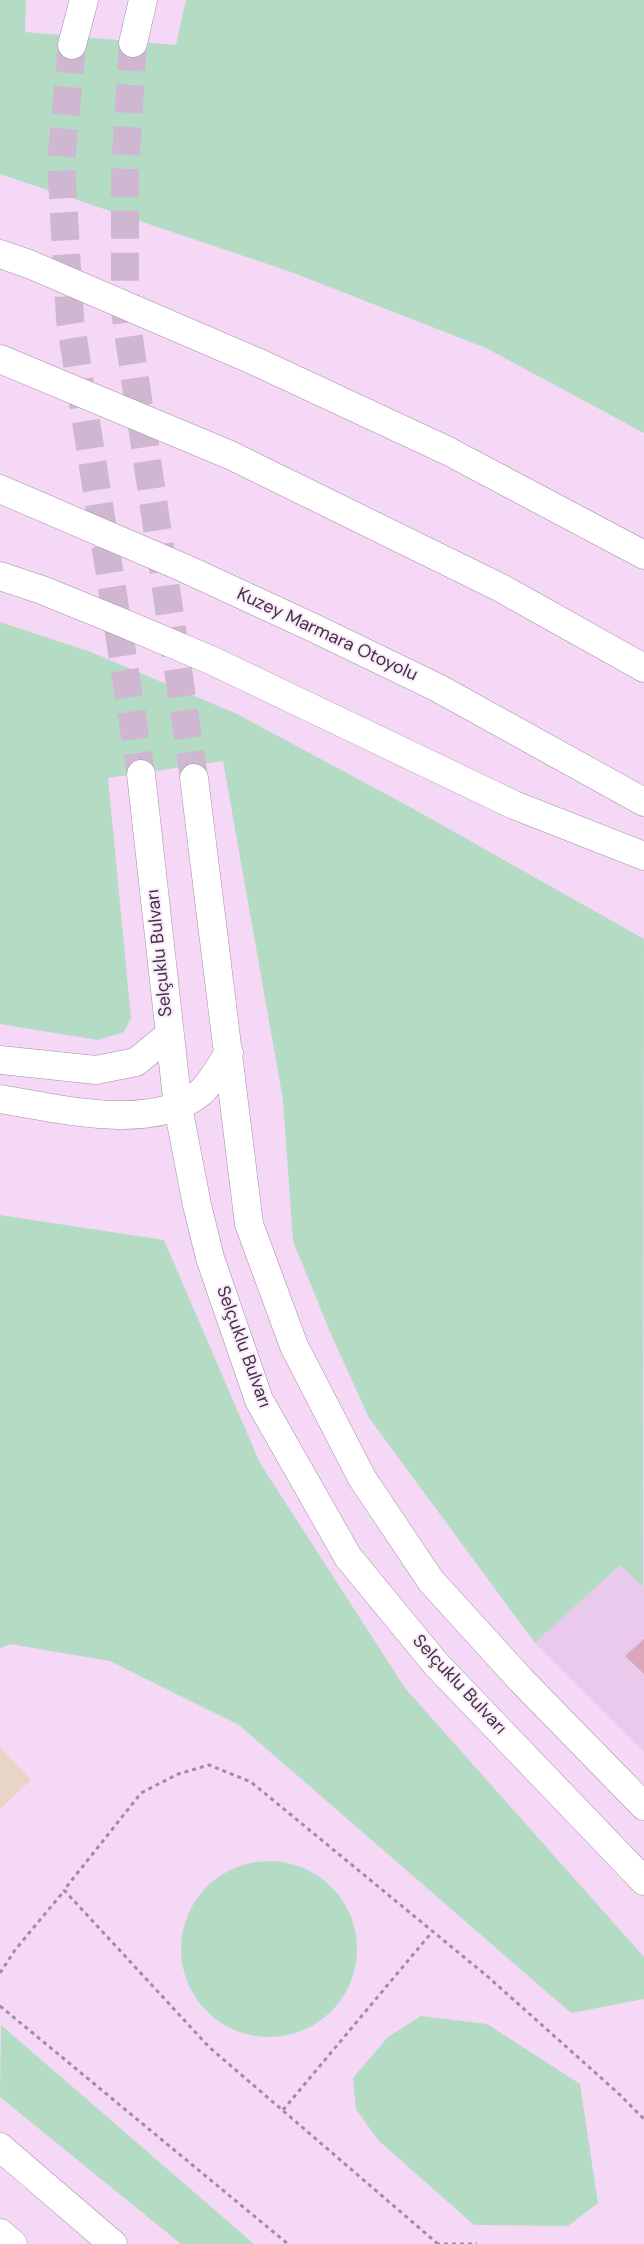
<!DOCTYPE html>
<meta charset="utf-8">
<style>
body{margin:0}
canvas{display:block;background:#f4d8f6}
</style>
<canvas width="644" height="2244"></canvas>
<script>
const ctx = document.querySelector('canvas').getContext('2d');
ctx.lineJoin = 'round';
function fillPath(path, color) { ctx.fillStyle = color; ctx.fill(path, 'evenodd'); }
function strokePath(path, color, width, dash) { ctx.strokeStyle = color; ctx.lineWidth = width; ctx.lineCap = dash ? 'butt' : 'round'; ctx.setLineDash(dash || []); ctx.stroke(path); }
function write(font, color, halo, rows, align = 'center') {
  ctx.font = font + ' "DM Sans",sans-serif'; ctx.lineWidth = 4; ctx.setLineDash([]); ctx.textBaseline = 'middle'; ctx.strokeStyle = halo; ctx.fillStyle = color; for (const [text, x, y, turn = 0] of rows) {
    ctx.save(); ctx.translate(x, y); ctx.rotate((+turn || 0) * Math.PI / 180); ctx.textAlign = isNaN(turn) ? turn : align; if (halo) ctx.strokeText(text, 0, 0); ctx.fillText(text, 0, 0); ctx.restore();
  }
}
const industrial = new Path2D(`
 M0 1747 31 1780 0 1809Z`);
const built = new Path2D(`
 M621 1564 644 1586V1752L535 1643Z`);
const green = new Path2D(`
 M0 0H26L25 32 176 45 186 0H644V433L486 348 291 272 0 174Z
 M0 622 91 652 237 714 410 807 644 939 643 1587 620 1565 535 1643 369 1418 330 1332 293 1241 283 1100 223 761 108 778 131 1018 124 1032 98 1040 0 1024Z
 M0 1215 164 1240 260 1463 405 1688 644 1957V1999L571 2013 239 1725 110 1661 10 1644 0 1648Z
 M181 1949a88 88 0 1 1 176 0a88 88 0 1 1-176 0Z
 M421 2016 487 2024 580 2084 598 2203 568 2226 474 2225 378 2140 356 2109 353 2078 388 2037Z
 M1 2025 254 2244H181L0 2097Z`);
const building = new Path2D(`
 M644 1639V1674L625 1656Z`);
const primaryTunnel = new Path2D(`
 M133 43 125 169V311L194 778
 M72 45 61 163 70 319 141 774`);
const path = new Path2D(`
 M0 1973 15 1950 64 1891
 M0 2006 288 2244
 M283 2110 432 1932
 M436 2244H477
 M438 2244 209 2047 64 1890 141 1793 178 1774 209 1765 251 1782 487 1976 618 2093 644 2119`);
const primary = new Path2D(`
 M133 43 143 0
 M72 45 84 0
 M141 774 178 1107 197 1205 210 1258 259 1400 348 1557 436 1664 644 1881
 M194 778 249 1224 294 1346 362 1478 431 1581 521 1680 644 1806
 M0 1060 96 1070 136 1062 169 1035
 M0 1099C57 1108 152 1133 200 1093 211 1084 220 1066 229 1053
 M0 2147 113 2244
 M0 2233 13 2244`);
const motorway = new Path2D(`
 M0 254 29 264 257 362 448 451 644 555
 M0 359 230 455 501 588 644 668
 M0 489 184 568 316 629 438 688 644 802
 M0 576 42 590 123 623 213 661 514 805 644 856`);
const streetNames = [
 ["Kuzey Marmara Otoyolu",327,635,25],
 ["Selçuklu Bulvarı",160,953,-96],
 ["Selçuklu Bulvarı",243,1347,70],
 ["Selçuklu Bulvarı",459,1685,47]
];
fillPath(industrial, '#e8d5c6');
fillPath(built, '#eacaec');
fillPath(green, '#b4dcc4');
fillPath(building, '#dca6ba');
strokePath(primaryTunnel, '#d0b7d1', 28, [28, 14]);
strokePath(primary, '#a68ca7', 29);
strokePath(motorway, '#a68ca7', 29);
strokePath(path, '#a18da2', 3, [4, 4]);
strokePath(primary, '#fff', 28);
strokePath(motorway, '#fff', 28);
write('18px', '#3f343f', '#fbeafc', streetNames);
</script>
